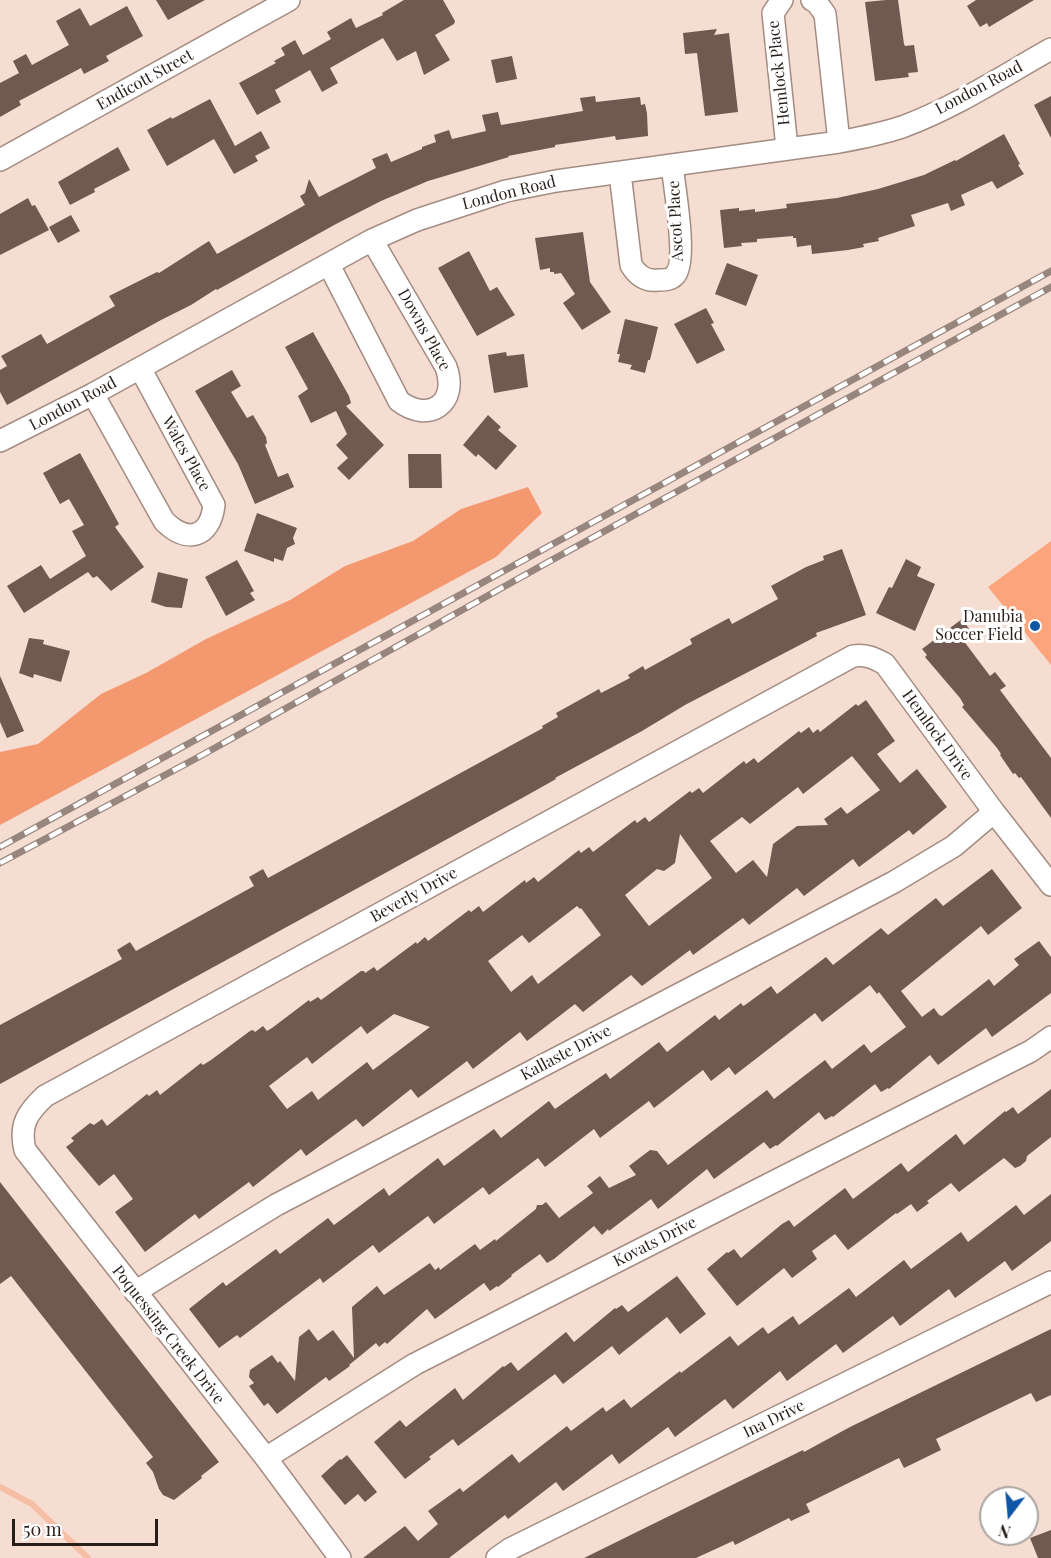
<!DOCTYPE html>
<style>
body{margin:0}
#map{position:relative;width:1051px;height:1558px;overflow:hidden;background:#f6ddd2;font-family:"Playfair Display",serif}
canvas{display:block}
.north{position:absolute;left:979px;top:1486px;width:60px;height:60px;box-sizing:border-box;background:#fff;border:2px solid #a9a5a3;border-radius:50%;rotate:196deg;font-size:16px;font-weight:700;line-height:24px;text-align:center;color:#271e1a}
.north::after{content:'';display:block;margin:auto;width:21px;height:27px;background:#0f56a6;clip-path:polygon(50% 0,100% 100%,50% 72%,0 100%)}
.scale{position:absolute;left:12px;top:1519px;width:146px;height:27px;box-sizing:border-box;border:3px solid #271e1a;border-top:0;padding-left:8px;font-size:18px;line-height:21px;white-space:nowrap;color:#271e1a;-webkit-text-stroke:4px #fff;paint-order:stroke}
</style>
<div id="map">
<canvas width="1051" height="1558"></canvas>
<div class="north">N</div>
<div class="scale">50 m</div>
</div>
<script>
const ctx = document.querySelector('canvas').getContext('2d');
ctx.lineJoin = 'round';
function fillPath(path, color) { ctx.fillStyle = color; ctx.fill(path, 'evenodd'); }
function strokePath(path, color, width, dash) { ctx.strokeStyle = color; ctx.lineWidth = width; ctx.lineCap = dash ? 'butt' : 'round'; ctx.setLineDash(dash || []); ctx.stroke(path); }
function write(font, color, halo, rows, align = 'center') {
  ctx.font = font + ' "Playfair Display",serif'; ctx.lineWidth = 6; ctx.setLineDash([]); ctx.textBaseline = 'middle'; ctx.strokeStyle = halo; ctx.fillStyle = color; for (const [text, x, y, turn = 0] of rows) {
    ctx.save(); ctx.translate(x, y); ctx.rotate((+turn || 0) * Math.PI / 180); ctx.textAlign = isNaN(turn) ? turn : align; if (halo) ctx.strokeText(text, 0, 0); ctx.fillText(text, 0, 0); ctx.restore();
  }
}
const green = new Path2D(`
 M1051 541V665L988 587Z`);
const forest = new Path2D(`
 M528 487 542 513 496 557 0 825V752L38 744 101 694 146 673 206 639 290 600 345 566 413 541 461 509Z`);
const stream = new Path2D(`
 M0 1487 32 1504 88 1558`);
const building = new Path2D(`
 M156 0H205L168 20Z
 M404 0H443L455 21 454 24 435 35 450 60 424 75 416 51 397 61 383 38 330 68 338 83 322 92 310 70 275 90 281 102 257 115 239 83 276 63 274 61 285 55 281 48 295 40 303 55 331 39 327 32 351 18 356 28 383 15 382 13Z
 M886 0H898L904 44 905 46 914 45 918 72 908 73 909 77 875 81 865 2Z
 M976 0H1034L989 27 987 23 980 27 967 6Z
 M127 6 143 36 106 56 109 61 84 74 81 68 19 101 21 105 0 117V83L19 73 13 61 26 54 32 65 69 45 56 21 80 8 90 26Z
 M717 29 714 35 729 33 738 112 705 116 697 53 685 54 683 33Z
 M512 56 517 79 496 83 491 60Z
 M595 96 596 102 640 97 641 105 645 104 647 113 648 136 616 140 615 136 555 145V147L508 156 509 157 428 181 381 201 336 224 217 290 216 289 191 305 161 320 7 405 0 392V370L7 366 1 356 41 334 47 344 115 306 109 296 157 272 159 273 209 241 217 254 305 205 300 196 305 193 309 179 319 197 376 168 372 159 387 153 391 162 422 149V147L436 142 434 135 449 130 452 139 486 131 482 115 498 112 501 125 583 111 580 98Z
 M1051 96V138L1034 105Z
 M210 99 235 146 261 131 270 148 255 156 258 161 234 174 214 139 167 166 147 130 171 117 172 119Z
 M1004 134 1020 164 1018 165 1024 174 997 189 992 181 961 195 965 205 951 211 948 203 911 215 915 226 878 238 879 241 863 244 864 247 848 250 812 254 811 245 797 247 796 238H793V236L757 239V242L741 243 742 246 724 248 720 210 739 208V211L755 209V212L787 208 786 204 837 198 878 189 924 175 955 160 956 161Z
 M118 147 130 170 94 189 95 192 70 205 58 182Z
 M28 198 32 206 35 205 49 230 0 255V214Z
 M71 215 80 231 58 243 49 227Z
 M583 232 590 282 611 312 582 330 563 303 575 294 561 273 554 274V272H550V268L540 270 535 238Z
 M469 251 490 291 497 287 515 315 477 336 438 268Z
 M727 263 758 275 746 306 715 294Z
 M706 308 714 323 711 324 725 350 697 364 674 324Z
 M625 319 658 327 650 360H648L645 373 630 369 632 365 618 362 620 354H617Z
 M313 332 349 396 351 403 346 406 384 445 349 480 337 468 348 458 336 445 347 434 336 411 311 423 298 396 308 389 285 347Z
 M506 352 507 356 524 354 528 387 494 393 488 355Z
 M232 370 241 386 231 392 247 418 253 415 266 437 267 443 265 445 278 477 288 473 294 487 255 504 238 464 195 391Z
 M488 415 501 427 498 430 517 446 496 470 478 454 476 457 463 445Z
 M80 453 119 524 115 527 144 567 111 591 97 576 93 578 88 572 24 613 7 586 41 565 50 579 86 556 72 531 84 525 69 499 60 504 43 473Z
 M408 454H441L442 488H409Z
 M257 513 297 528 293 538 295 544 287 548 283 561 274 558V562L244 551Z
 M842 549 866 615 816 633 817 636 685 705 642 731 555 778 556 779 524 797 0 1084V1025L122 959 117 950 130 942 136 951 254 886 249 877 263 869 268 878 543 728 542 726 558 717 556 713 583 698 599 689 601 693 630 678 628 675 643 666 645 670 692 644 690 639 729 618 732 624 778 599 771 586 806 567 824 560 823 556Z
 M906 559 921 567 917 576 935 584 915 631 876 613 889 587 892 588Z
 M237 560 254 591 250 593 255 600 226 616 205 577Z
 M158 572 188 579 182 608 166 607 151 602Z
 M962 619 972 633 963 640 990 676 995 672 1006 686 1000 690 1051 758V818L1021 777 1019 778 1015 773 1013 774 1000 755 1001 754 997 748 962 707 964 705 960 698 925 657 927 655 922 649Z
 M29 638 44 640 43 644 70 651 61 682 34 674 33 678 19 673Z
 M0 676 24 731 7 738 0 722Z
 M866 700 895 741 877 754 900 783 917 769 947 807 913 835 909 830 859 867 853 859 804 896 797 888 749 925 743 918 693 955 690 950 642 986 631 975 583 1012 575 1004 527 1041 520 1032 473 1069 467 1061 418 1098 411 1089 363 1127 356 1119 306 1156 301 1149 253 1187 249 1182 199 1219 195 1214 145 1252 115 1212 133 1199 114 1174 99 1186 66 1147 74 1141 71 1138 90 1123 94 1125 102 1119 107 1126 147 1094 149 1096 157 1090 160 1095 201 1063 203 1065 211 1060 250 1031 253 1030 255 1032 263 1026 267 1031 272 1028 309 1000 310 1002 318 997 321 1000 361 971H364L365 973 374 967 377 971 416 942 417 944 425 937 428 941 469 910 471 912 479 906 483 912 525 880 526 883 534 877 538 882 579 850 581 853 589 847 593 852 635 820 637 823 645 817 649 822 690 791 692 793 699 788 703 793 744 761 746 764 754 758 758 763 799 731 801 733 809 727 813 733 818 729 820 732 856 704 858 706ZM852 756 880 790 847 814 841 807 824 819 828 825 797 826 773 844 767 877 753 860 736 873 710 841 742 817 750 824 798 787 803 794ZM680 834 712 878 649 926 625 895 657 869 664 871 675 863ZM577 906 580 909 581 908 601 935 538 984 532 975 511 992 488 961 522 935 529 943ZM394 1014 430 1027 373 1070 367 1062 318 1100 312 1091 287 1109 269 1086 307 1057 312 1064 361 1026 367 1034Z
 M992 869 1022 908 988 935 981 926 901 991 922 1017 934 1008 939 1015 942 1016 989 979 994 986 1019 965 1014 959 1039 941 1051 957V993L992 1037 986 1028 938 1065 930 1055 889 1089 888 1088 881 1092 875 1084 833 1117 832 1116 825 1120 819 1112 777 1146 776 1145 770 1149 764 1142 714 1179 707 1169 658 1209 651 1199 609 1231 608 1229 602 1235 594 1226 554 1259 547 1263 540 1254 511 1275 512 1276 498 1287 497 1286 490 1291 484 1283 435 1319 427 1309 387 1344 385 1342 379 1347 376 1343 349 1365 350 1366 329 1381 326 1377 277 1414 268 1403 264 1406 249 1386 254 1383 249 1377 250 1370 272 1355 278 1363 280 1361 295 1381 299 1337 309 1329 318 1341 333 1330 354 1358 352 1307 377 1286 384 1295 430 1263 435 1270 439 1267 440 1270 475 1244 480 1250 495 1239 496 1241 536 1209 537 1205H542L546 1202 559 1218 593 1193 587 1186 600 1176 609 1188 636 1175 629 1166 650 1150 657 1151 668 1165 767 1090 774 1099 825 1060 832 1069 864 1044 871 1053 906 1027 879 992 877 994 870 985 822 1022 815 1013 735 1075 729 1067 711 1081 703 1070 654 1108 649 1101 600 1138 594 1129 545 1167 538 1158 489 1195 483 1187 434 1224 428 1216 379 1253 373 1245 323 1283 320 1278 240 1338 237 1335 219 1348 189 1309 223 1282 226 1286 276 1249 280 1254 328 1218 334 1225 384 1188 389 1196 438 1158 444 1166 494 1129 501 1138 549 1101 555 1109 606 1073 610 1079 659 1042 667 1052 715 1015 719 1020 741 1003 743 1006 745 1005 771 986 777 994 826 957 833 965 881 928 888 935 936 898 943 906Z
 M1051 1089V1137L1027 1156 1026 1161 1020 1166 1015 1168 1004 1158 959 1192 951 1183 927 1201 929 1203 917 1212 911 1204 897 1214 896 1213 848 1250 835 1234 812 1251 817 1259 792 1278 784 1268 737 1306 707 1269 727 1252 728 1253 734 1249 741 1258 782 1224 789 1220 794 1227 845 1188 853 1199 901 1163 908 1172 956 1134 964 1145 1005 1111 1006 1112 1013 1107 1018 1114Z
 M0 1182 219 1462 201 1476 202 1478 174 1500 163 1495 159 1489 153 1472 146 1463 153 1457 11 1276 0 1284Z
 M1051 1194V1241L1012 1271 1005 1261 955 1298 949 1289 900 1326 893 1316 843 1353 836 1344 787 1381 780 1371 733 1409 725 1399 675 1437 668 1427 619 1464 612 1454 563 1491 556 1482 508 1519 505 1515 449 1558H363L405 1526 418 1541 438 1524 428 1511 460 1488 463 1492 512 1454 519 1463 567 1426 571 1431 603 1407 606 1412 624 1399 631 1408 680 1371 681 1373 730 1336 738 1346 763 1327 768 1334 793 1316 799 1325 849 1288 856 1297 904 1260 911 1269 961 1232 968 1242 1016 1205 1024 1215Z
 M677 1276 706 1314 680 1334 667 1317 619 1355 612 1346 563 1384 555 1374 458 1446 453 1439 429 1457 431 1459 405 1479 374 1442 400 1420 406 1427 455 1388 463 1400 503 1366 504 1367 511 1362 518 1371 566 1332 574 1342 615 1308 616 1309 622 1305 628 1312Z
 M1051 1329V1395L1036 1402 1031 1393 936 1439 941 1450 904 1468 899 1458 806 1504 810 1512 791 1521 789 1518 735 1545 733 1541 696 1558H584L803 1450 804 1452 850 1427Z
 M347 1455 377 1492 365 1502 358 1494 345 1505 321 1476 340 1459 341 1460Z
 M1051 1530V1558H1038L1030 1538Z`);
const minor = new Path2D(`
 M782 0 773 13 787 148
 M812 0 817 3 825 14 839 142
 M0 160 289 0
 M620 173 631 265C637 275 646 282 658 280 664 280 671 280 675 275 688 262 674 185 672 165
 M329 265 399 401C429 424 459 403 446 367L372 240
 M93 394 164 521C187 544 210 538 214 505L140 368
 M0 441 93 394 372 240 417 220 506 191 556 181 839 142C860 138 881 134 902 127 954 108 1003 76 1051 49
 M135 1292 276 1205 894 882 954 846 994 812
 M266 1458 415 1364 1031 1051 1051 1037
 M340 1558 266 1458 25 1150C19 1125 27 1113 45 1096L853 656C866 654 874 658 885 664L994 812 1051 885
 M497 1558 510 1549 1051 1282`);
const rail = new Path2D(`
 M0 847 1051 271
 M0 863 195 759 550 561 1051 287`);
const markers = [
 [1035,626,6,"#0f56a6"]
];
const streetNames = [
 ["Hemlock Place",779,73,-96],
 ["Endicott Street",145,80,-29],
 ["London Road",979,88,-28],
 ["London Road",509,193,-14],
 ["Ascot Place",676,221,-93],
 ["Downs Place",424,330,61],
 ["London Road",73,404,-28],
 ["Wales Place",186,454,61],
 ["Hemlock Drive",937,735,54],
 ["Beverly Drive",414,895,-29],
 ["Kallaste Drive",566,1053,-28],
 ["Kovats Drive",655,1242,-27],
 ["Poquessing Creek Drive",168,1335,52],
 ["Ina Drive",774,1419,-26]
];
const poiNames = [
 ["Danubia",1023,617],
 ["Soccer Field",1023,635]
];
fillPath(green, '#fca57c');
fillPath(forest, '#f4996f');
strokePath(stream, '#f6bea4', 6);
fillPath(building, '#6f5950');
strokePath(minor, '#a38c82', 24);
strokePath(minor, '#fff', 21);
strokePath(rail, '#97867e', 7);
strokePath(rail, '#fff', 4.5, [14]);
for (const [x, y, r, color] of markers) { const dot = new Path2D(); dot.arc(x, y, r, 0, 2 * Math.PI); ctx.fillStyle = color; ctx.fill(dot); strokePath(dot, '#fff', 2); }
write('16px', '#271e1a', '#fff', streetNames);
write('16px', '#271e1a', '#fff', poiNames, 'right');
</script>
